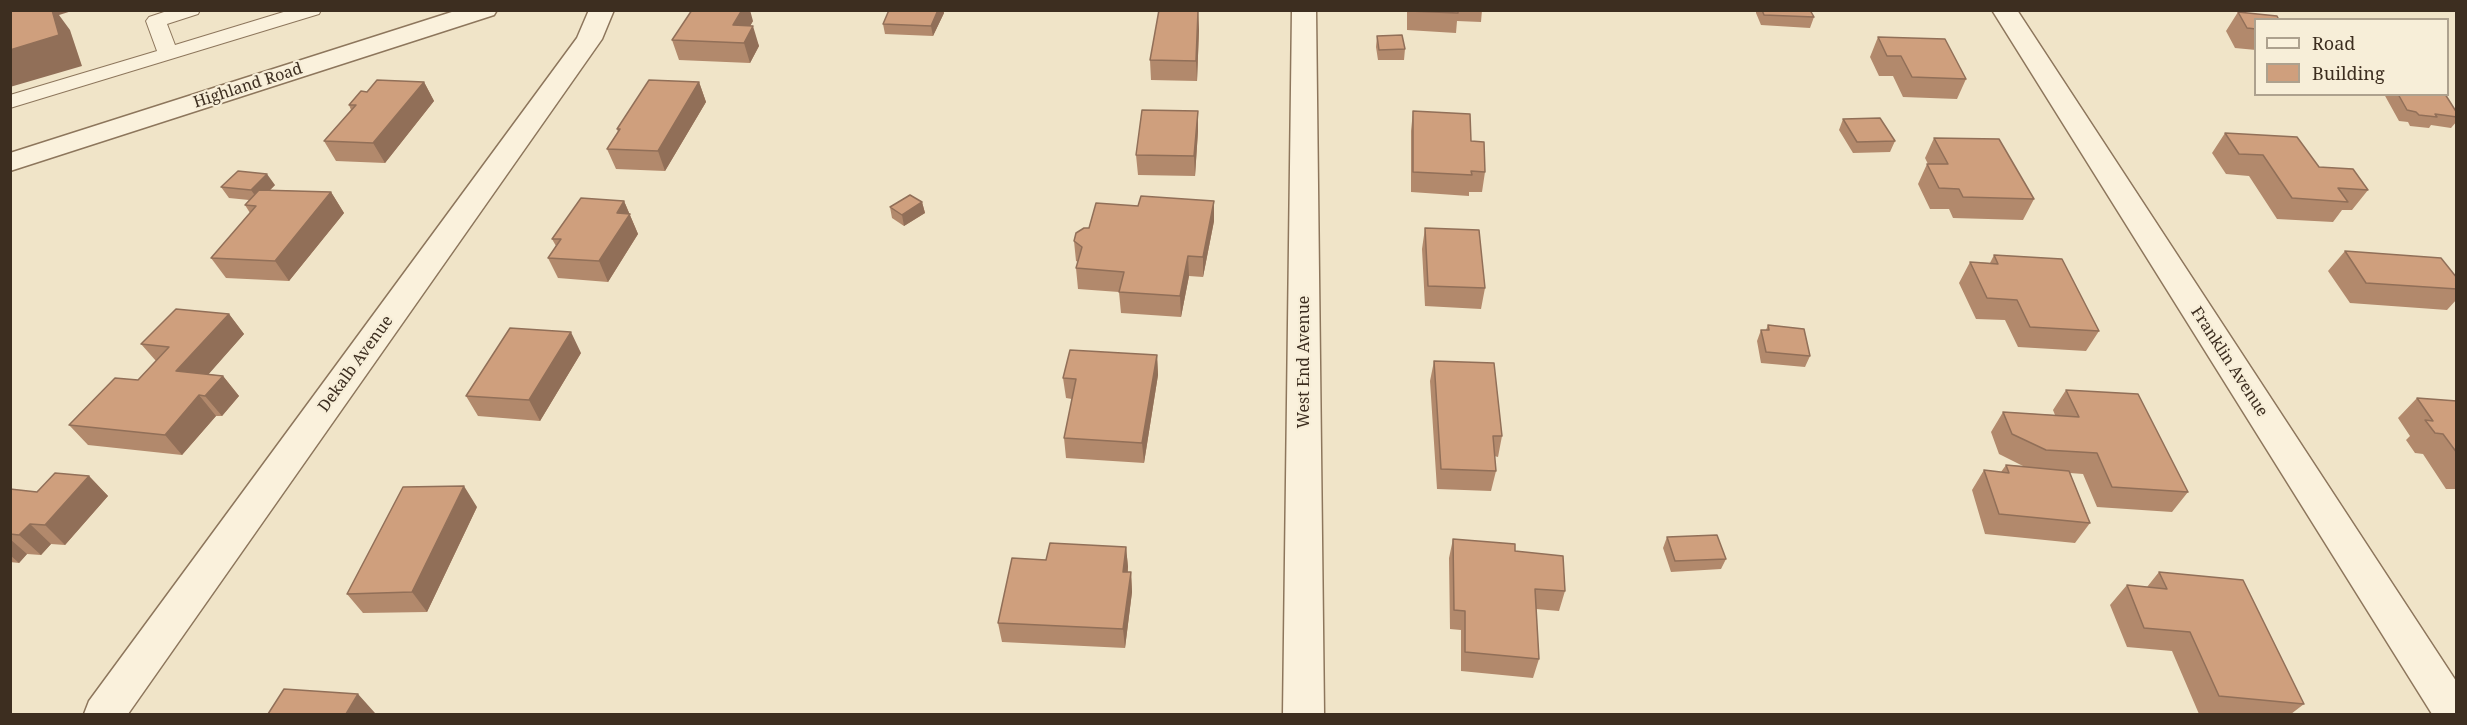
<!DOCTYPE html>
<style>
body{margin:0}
#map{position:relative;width:2467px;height:725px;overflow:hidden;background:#f0e4c8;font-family:"Noto Serif",serif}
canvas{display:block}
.frame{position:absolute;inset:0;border:12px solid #3d2e20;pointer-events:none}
.legend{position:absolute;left:2254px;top:18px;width:195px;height:78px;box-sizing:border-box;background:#f7eed8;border:2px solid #ada18e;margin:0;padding:8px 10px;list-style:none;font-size:18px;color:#3d2e20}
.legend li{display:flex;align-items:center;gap:12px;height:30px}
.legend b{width:30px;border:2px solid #ada18e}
</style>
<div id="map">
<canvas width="2467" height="725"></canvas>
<div class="frame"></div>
<ul class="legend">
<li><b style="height:8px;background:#faf1dc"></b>Road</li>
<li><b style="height:16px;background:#cf9f7d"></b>Building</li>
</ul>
</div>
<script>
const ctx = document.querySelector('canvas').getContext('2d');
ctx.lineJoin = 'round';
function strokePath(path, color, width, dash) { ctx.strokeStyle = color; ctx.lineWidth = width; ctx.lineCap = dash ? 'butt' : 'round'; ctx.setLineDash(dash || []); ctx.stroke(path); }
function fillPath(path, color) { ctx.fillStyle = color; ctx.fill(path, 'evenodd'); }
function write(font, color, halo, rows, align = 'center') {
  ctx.font = font + ' "Noto Serif",serif'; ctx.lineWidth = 4.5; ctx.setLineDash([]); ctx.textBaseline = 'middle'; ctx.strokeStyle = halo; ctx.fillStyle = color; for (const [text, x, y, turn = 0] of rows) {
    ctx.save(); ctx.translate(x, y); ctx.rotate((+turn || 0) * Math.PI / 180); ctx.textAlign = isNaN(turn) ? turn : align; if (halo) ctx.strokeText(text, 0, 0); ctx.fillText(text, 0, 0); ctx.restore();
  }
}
const lane = new Path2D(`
 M170 10H200L198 14 167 24 175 45 290 10H321L319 14 10 108V95L157 51 146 21 149 17Z`);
const street = new Path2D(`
 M458 10H497L494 15 10 171V153Z
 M589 10H614L602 39 128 714H84L89 701 577 38Z
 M1292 10H1316L1324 714H1283Z
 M1992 10H2017L2456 681V714H2432Z`);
const wall = new Path2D(`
 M889 10H943L944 13 933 36 885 34 883 24Z
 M1407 10H1482L1481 22 1457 21 1456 33 1407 30Z
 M1756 10H1762L1814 17 1810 28 1761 25 1756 13Z
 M1198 11 1199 30 1197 81 1151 80 1150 60Z
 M2238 12 2256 20V50L2235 48 2226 31Z
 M753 21 750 26 759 46 750 63 679 60 672 40Z
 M1377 36 1405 49 1404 60H1378L1376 47Z
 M1878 37 1966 79 1957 99 1903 97 1893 76H1879L1870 57Z
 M424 82 434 101 385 163 336 161 324 141 351 110 349 105 367 92Z
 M699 82 706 102 665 171 616 169 607 149 618 132 617 129Z
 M2384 94H2445L2457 113V121L2451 128 2431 125 2429 128 2410 126 2408 122 2399 121Z
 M1198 111V131L1195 176 1138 175 1136 155Z
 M1413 111 1471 141 1485 172 1482 192H1469V196L1411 192V131Z
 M1843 119 1895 141 1890 152 1853 153 1839 130Z
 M2225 133 2319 167 2368 190 2352 210H2342L2333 222 2277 219 2249 176 2226 174 2212 153Z
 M1934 138 2034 199 2023 220 1953 218 1949 209H1930L1918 184 1927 164H1928L1925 158Z
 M275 185 270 190 331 192 344 213 289 281 226 278 211 258 250 213 245 205 249 200 229 198 221 187Z
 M624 201 638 234 608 282 558 278 548 258 556 246 552 239Z
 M922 202 925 213 904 226 892 218 890 207Z
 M1214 221 1203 277 1189 276 1181 317 1121 313 1119 292 1078 289 1076 268 1078 262 1076 261 1074 241 1089 228Z
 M1425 228 1485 288 1481 309 1425 306 1422 249Z
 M2345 251 2457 278V299L2447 310 2350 303 2328 271Z
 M1994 255 2099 331 2086 351 2018 347 2005 320 1976 319 1959 283 1970 262 1990 263Z
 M229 314 244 334 208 374 223 376 239 396 222 416H216L182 455 88 445 69 425 138 380 156 361 141 344Z
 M1768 325 1810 356 1805 367 1761 363 1757 341 1761 330H1766Z
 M581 353 540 421 478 416 466 396Z
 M1157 355 1158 375 1144 463 1066 458 1064 438 1072 399 1066 398 1063 378Z
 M1434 361 1502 436 1498 457 1494 456 1496 471 1491 491 1437 489 1430 381Z
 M2066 390 2188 492 2172 512 2097 507 2083 474 2070 473 2090 523 2075 543 1985 534 1972 490 1984 470 2001 472 2006 465 2023 466 1999 454 1991 432 2003 412 2055 415 2053 410Z
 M2417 398 2457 401V489H2446L2423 454 2415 453 2406 440 2410 436 2398 418Z
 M89 476 108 496 65 545 51 544 41 555 27 554 19 563 10 562V489L37 492Z
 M477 507 427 612 363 613 347 594Z
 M1667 537 1726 559 1721 569 1671 572 1663 548Z
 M1453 539 1515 551 1565 591 1559 611 1536 609 1539 659 1533 678 1461 671V630L1450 629 1449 558Z
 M1126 547 1128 567V572H1131L1132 592 1125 648 1002 642 998 623 1046 560Z
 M2159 572 2304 704 2291 714H2199L2172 651 2127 647 2110 605 2127 585 2147 587Z`);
const shadedWall = new Path2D(`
 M10 10H75L59 15 70 30 82 66 10 87Z
 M742 10H750L753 21 740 43 733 25Z
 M938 10H943L944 13 933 36 931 26Z
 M1198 11 1199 30 1197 81 1196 61Z
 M753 26 759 46 750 63 744 43Z
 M424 82 434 101 385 163 373 143Z
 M699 82 706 102 665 171 658 151Z
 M1198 111V131L1195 176 1194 156Z
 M267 174 275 185 259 201 251 190Z
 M331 192 344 213 289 281 275 261Z
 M624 201 638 234 608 282 599 261 617 213Z
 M1214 201V221L1203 277V257Z
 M922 202 925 213 904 226 902 215Z
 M1188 256 1189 276 1181 317 1180 296Z
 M229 314 244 334 193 392 176 371Z
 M571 332 581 353 540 421 529 400Z
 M1157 355 1158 375 1144 463 1142 443Z
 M223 376 239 396 222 416 205 396Z
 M199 395 216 416 182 455 165 435Z
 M89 476 108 496 65 545 45 525Z
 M464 486 477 507 427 612 412 592Z
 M30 524 51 544 41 555 19 535Z
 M10 539 27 554 19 563 10 555Z
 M1126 547 1128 567 1125 592 1123 572Z
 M1131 572 1132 592 1125 648 1123 629Z
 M358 694 375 713V714H346Z`);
const building = new Path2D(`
 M10 10H52L59 35 10 50Z
 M692 10H742L733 25 753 26 744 43 672 40Z
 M889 10H938L931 26 883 24Z
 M1159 10 1198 11 1196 61 1150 60Z
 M1458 10V13L1409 11V10Z
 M1762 10H1810L1814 17 1764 15Z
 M2238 12 2277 16 2279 20H2256V29L2247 28Z
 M1402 35 1405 49 1379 50 1377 36Z
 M1878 37 1945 39 1966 79 1912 77 1901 56H1887Z
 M377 80 424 82 373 143 324 141 356 105H349L361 91 367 92Z
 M649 80 699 82 658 151 607 149 620 129H617Z
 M2398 94H2445L2457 113V117L2435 114 2437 117 2419 115 2416 112 2407 110Z
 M1142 110 1198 111 1194 156 1136 155Z
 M1413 111 1470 114 1471 141 1484 142 1485 172 1471 171 1472 175 1413 172Z
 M1880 118 1895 141 1857 142 1843 119Z
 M2225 133 2297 137 2319 167 2353 169 2368 190 2338 188 2348 202 2292 198 2263 155 2239 154Z
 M1934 138 1999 139 2034 199 1963 197 1959 189 1939 188 1927 164H1948Z
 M238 171 267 174 251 190 221 187Z
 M259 190 331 192 275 261 211 258 256 206 245 205Z
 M910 195 922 202 902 215 890 207Z
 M1141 196 1214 201 1203 257 1188 256 1180 296 1119 292 1124 272 1076 268 1082 247 1074 241 1076 233 1084 228H1089L1096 203 1138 206Z
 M581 198 624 201 617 213 630 214 599 261 548 258 561 239H552Z
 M1425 228 1479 230 1485 288 1428 286Z
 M2345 251 2441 258 2457 278V289L2366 283Z
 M1994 255 2062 259 2099 331 2030 327 2017 300 1987 298 1970 262 1998 264Z
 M176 309 229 314 176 371 223 376 205 396 199 395 165 435 69 425 115 378 138 380 169 347 141 344Z
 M1768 325 1804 329 1810 356 1766 352 1761 330H1769Z
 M510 328 571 332 529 400 466 396Z
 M1070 350 1157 355 1142 443 1064 438 1076 379 1063 378Z
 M1434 361 1494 363 1502 436H1493L1496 471 1441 469Z
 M2066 390 2138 394 2188 492 2112 487 2097 453 2046 450 2012 434 2003 412 2079 417Z
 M2417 398 2457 401V453L2443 434 2435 433 2425 420 2433 421Z
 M2006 465 2069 471 2090 523 1999 514 1984 470 2009 473Z
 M55 473 89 476 45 525 30 524 19 535 10 534V489L37 492Z
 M464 486 412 592 347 594 403 487Z
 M1717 535 1726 559 1675 561 1667 537Z
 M1453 539 1515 544V551L1563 556 1565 591 1535 589 1539 659 1465 652V611L1454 610Z
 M1050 543 1126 547 1123 572H1131L1123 629 998 623 1012 558 1046 560Z
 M2159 572 2243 580 2304 704 2219 696 2190 632 2144 628 2127 585 2167 589Z
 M284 689 358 694 346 714H268Z`);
const streetNames = [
 ["Highland Road",248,86,-18],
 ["West End Avenue",1304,362,-90],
 ["Franklin Avenue",2229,362,57],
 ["Dekalb Avenue",356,364,-54]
];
strokePath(lane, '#8d765c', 2);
strokePath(street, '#8d765c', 3);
fillPath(lane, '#faf1dc');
fillPath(street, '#faf1dc');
fillPath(wall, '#b2896c');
fillPath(shadedWall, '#916f58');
fillPath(building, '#cf9f7d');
strokePath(building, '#916f58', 1.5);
write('16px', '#3d2e20', '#f7eed8', streetNames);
</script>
